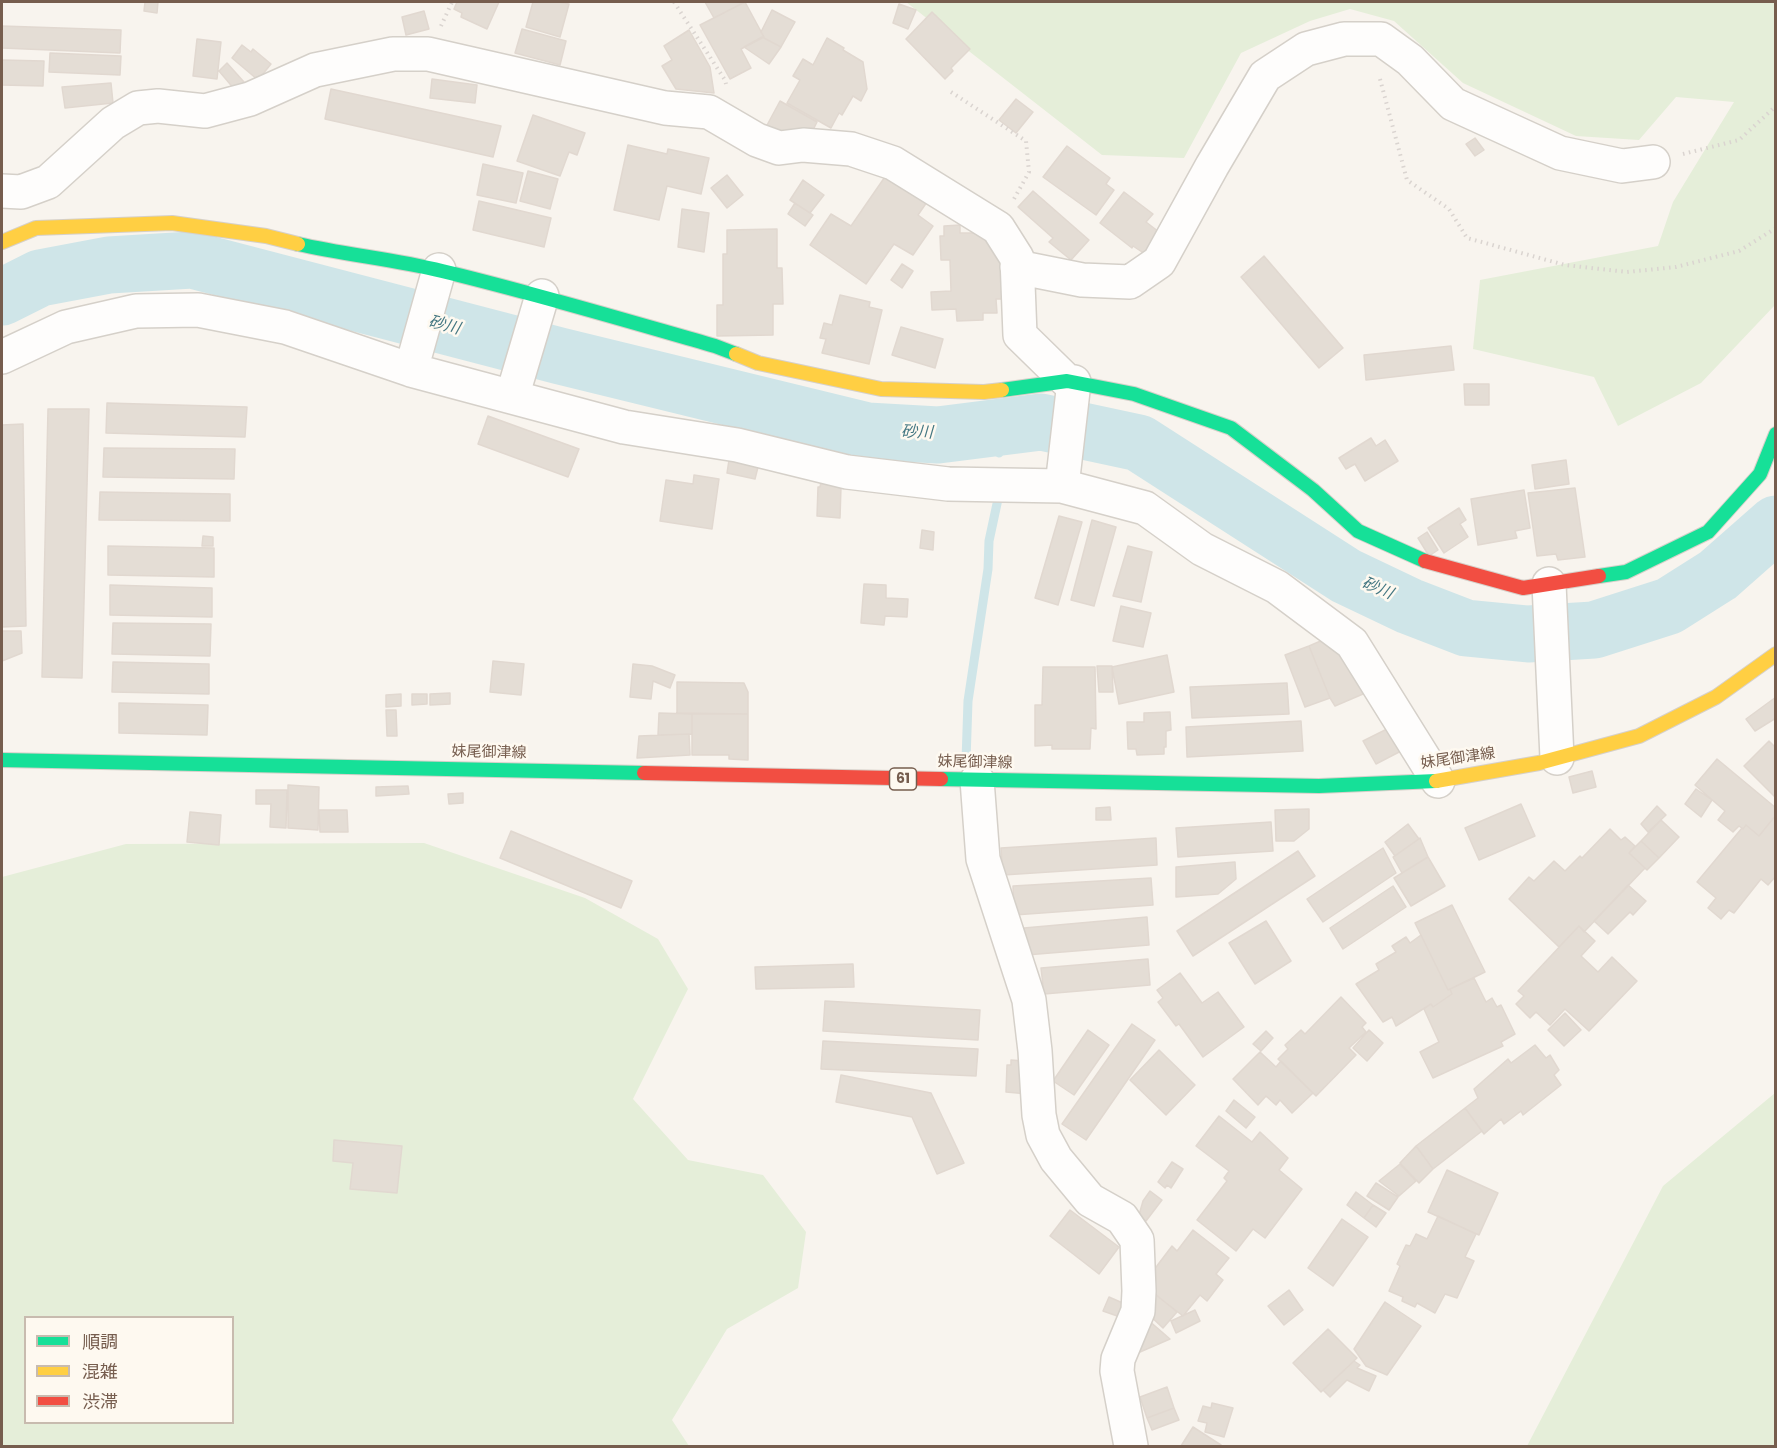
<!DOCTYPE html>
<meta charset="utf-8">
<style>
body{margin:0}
#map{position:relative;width:1777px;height:1448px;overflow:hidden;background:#f8f4ee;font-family:Poppins,"Noto Sans JP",sans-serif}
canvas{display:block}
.frame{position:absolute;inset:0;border:3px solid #765d4e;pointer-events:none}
.legend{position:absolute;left:24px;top:1316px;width:210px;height:108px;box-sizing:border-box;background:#fef9f0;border:2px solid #c8bbaf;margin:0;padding:8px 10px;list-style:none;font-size:18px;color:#765d4e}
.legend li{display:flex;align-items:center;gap:12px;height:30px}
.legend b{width:30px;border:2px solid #c8bbaf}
</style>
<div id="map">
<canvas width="1777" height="1448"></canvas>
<div class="frame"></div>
<ul class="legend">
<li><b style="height:8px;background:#16e098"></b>順調</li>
<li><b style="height:8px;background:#ffcf43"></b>混雑</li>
<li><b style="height:8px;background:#f24e42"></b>渋滞</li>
</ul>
</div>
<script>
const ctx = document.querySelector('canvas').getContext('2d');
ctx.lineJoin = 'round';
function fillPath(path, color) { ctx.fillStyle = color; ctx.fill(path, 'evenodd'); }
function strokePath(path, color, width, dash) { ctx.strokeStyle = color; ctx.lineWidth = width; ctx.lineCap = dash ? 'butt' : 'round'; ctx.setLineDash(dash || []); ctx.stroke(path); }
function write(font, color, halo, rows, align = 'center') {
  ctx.font = font + ' Poppins,"Noto Sans JP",sans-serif'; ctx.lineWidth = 5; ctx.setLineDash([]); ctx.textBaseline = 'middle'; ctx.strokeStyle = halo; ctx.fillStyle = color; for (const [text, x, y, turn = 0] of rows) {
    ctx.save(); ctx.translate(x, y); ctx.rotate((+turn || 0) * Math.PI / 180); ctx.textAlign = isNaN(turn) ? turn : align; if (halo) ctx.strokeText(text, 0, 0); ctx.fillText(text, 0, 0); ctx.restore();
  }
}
const green = new Path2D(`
 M906 2H1775V305L1701 383 1618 426 1594 377 1473 349 1480 280 1658 246 1673 202 1734 102 1676 97 1639 140 1576 136 1463 83 1394 21 1350 9 1310 21 1241 53 1184 158 1102 155Z
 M424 843 585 898 658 939 688 989 633 1099 688 1160 763 1175 806 1232 798 1288 727 1329 672 1420 689 1446H2V877L126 844ZM26 1318H232V1422H26Z
 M1775 1093V1446H1527L1663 1186Z`);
const stream = new Path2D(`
 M999 453 1001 427
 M966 761 968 701 988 569 989 541 998 499`);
const river = new Path2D(`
 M2 297 40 278 109 265 192 260 560 356 867 431 938 435 1041 422 1139 443 1346 576 1409 606 1466 628 1528 634 1594 630 1669 606 1718 575 1776 524`);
const building = new Path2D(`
 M145 2H158L157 13 144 11Z
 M457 2H499L487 29 461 17 462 13 454 9Z
 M533 2H559L569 4 560 37 526 27Z
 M705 2H745L714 18Z
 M745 2 764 37 741 49 751 68 730 79 700 25Z
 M899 4 916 10 908 29 893 23Z
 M772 10 795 22 781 47 762 37H764L761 32Z
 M424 11 429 29 406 35 402 17Z
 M932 12 970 49 951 68 953 71 945 79 906 39Z
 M2 26 121 30 120 53 2 48Z
 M522 29 566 41 560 65 515 53Z
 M689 30 710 67 714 93 676 89 662 66 672 60 664 46Z
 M762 37 781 47 769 64 744 47Z
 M827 38 844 48 843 50 863 62 867 89 861 101 853 96 842 115 839 113 831 128 787 103 800 80 793 76 803 59 813 65Z
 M197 39 221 42 217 79 193 76Z
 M242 45 251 52 253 49 271 64 258 80 232 58Z
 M50 53 121 56 120 75 49 72Z
 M2 60 44 61 43 86 2 85Z
 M227 63 244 82 235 90 219 71Z
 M432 79 477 85 475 103 430 98Z
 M111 83 113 103 65 108 62 87Z
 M331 89 501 126 493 157 325 119Z
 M1016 99 1033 112 1016 133 999 120Z
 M780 101 817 122 812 132 784 134 766 127Z
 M533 115 585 133 577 155 569 152 560 176 517 161Z
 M1475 138 1484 150 1475 156 1466 144Z
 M628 145 667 154 668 149 709 158 701 194 667 186 659 220 614 210Z
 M1067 146 1110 178 1106 184 1114 190 1096 215 1043 177Z
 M483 164 523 173 516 203 477 195Z
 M528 171 558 179 550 209 520 201Z
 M889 171 927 202 918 215 933 226 913 255 894 244 866 284 810 245 831 214 851 226Z
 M727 175 743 195 727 208 711 188Z
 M803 180 824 195 810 213 790 200Z
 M1033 191 1089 240 1071 260 1049 242 1053 238 1018 207Z
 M1124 192 1153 214 1146 222 1163 235 1148 256 1133 246 1132 248 1100 223Z
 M479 201 551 218 544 247 473 230Z
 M795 203 813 215 805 226 788 214Z
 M682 209 709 213 704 252 678 247Z
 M960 225V233H989L1008 268 1009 299H996L997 313H983V320L957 321 956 309 932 310 931 292 951 291 950 260H941L940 236H944V226Z
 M777 229V268H782L783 304H773V335L717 336V305H723V254H727V230Z
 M1264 256 1343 348 1319 368 1241 277Z
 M902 264 913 271 902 288 891 280Z
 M840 295 870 302 869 307 882 310 869 364 822 353 826 339 820 338 824 323 832 325Z
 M901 327 943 339 935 368 892 355Z
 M1451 346 1454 370 1366 380 1364 355Z
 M1464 384H1489V405H1465Z
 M107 403 247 407 245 437 106 433Z
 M48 409H89L82 678 42 677Z
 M488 416 579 449 568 477 478 444Z
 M23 424 26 626 2 627V425Z
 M1371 438 1376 446 1385 440 1398 461 1365 481 1355 464 1346 469 1339 458Z
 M104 448 235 449 234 479 103 477Z
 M729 460 758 467 755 479 727 473Z
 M1566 460 1569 484 1535 489 1532 465Z
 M694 475 719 479 712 529 660 521 666 480 693 484Z
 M821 482 838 483 837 487H841L840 518 817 516 818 487H820Z
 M1575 488 1585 557 1558 560 1556 554 1537 556 1528 493Z
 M1524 490 1530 528 1515 531 1517 538 1478 545 1471 499Z
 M100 492 230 494V521L99 520Z
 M1459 508 1466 520 1460 524 1468 537 1444 553 1428 528Z
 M1059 516 1082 522 1058 605 1035 598Z
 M1092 520 1116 527 1094 606 1071 600Z
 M922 530 934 532 933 550 920 548Z
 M1427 532 1438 550 1429 556 1418 538Z
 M203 536 213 537V546H202Z
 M108 546 214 548V577L108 575Z
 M1128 546 1152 552 1141 602 1113 596Z
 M864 584 886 585V598L908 599 907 617 885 616 884 625 861 623Z
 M110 585 212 588V617L110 615Z
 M1121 606 1151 613 1143 647 1113 641Z
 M113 623 211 624 210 656 112 654Z
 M2 631H21L22 653 2 661Z
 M1330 637 1346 652 1363 694 1335 706 1330 698 1309 646Z
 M1309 646 1330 698 1305 707 1285 655Z
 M1167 655 1174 692 1119 704 1112 667Z
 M493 661 524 664 521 695 490 692Z
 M113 662 209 664V694L112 692Z
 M633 664 652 666 675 675 670 688 653 681 651 699 630 697Z
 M1097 666H1112L1113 692H1099Z
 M1043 667H1095L1096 729 1091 728 1090 749H1052V745L1035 746V705H1042Z
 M677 682 744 683 748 692V714L677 713Z
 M1287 683 1289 714 1192 718 1190 687Z
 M450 693V704L430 705V694Z
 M401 694V706L386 707V695Z
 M412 694H427V704L412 705Z
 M1776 697V718L1755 731 1746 719Z
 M119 703 208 705 207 735 119 733Z
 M386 710H396L397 736H387Z
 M1170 712 1171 730 1166 731V747H1164V754L1137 755 1136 749H1128L1127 722H1144V713Z
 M659 713 692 714V734L658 735Z
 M692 714H748V760L729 759V755H692Z
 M1301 721 1303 751 1187 757 1186 727Z
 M1391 727 1403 750 1376 764 1363 741Z
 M689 734 690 755 637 758 639 736Z
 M1769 741 1776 748V798L1744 766Z
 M1717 759 1776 808V815L1759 836 1746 825 1743 829 1739 826 1733 832 1718 820 1725 811 1695 785Z
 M1592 771 1596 787 1573 793 1569 777Z
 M288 785 319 787 318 830 288 828Z
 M408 786 409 794 376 796V787Z
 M1696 789 1712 800 1701 817 1685 804Z
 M256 790H287L286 828 270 827 271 804H256Z
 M463 793V803L449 804 448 794Z
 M1521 804 1535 836 1479 860 1465 828Z
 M1657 806 1666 815 1648 832 1641 824Z
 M1110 807 1111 820H1096V808Z
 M1309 809V829L1294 841H1276L1275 810Z
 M319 810H347L348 832H320Z
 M190 812 221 815 219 845 187 842Z
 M1776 815V876L1768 885 1761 879 1734 913 1729 910 1721 919 1708 908 1716 898 1697 882 1742 828 1743 829 1746 825 1759 836Z
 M1661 820 1679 837 1659 858 1641 841Z
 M1271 822 1273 851 1178 857 1176 828Z
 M1408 824 1419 839 1395 856 1385 842Z
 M1610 829 1621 840 1625 837 1635 846 1629 853 1645 868 1584 932 1579 926 1559 947 1509 899 1529 877 1534 881 1554 861 1565 871 1580 856 1582 858Z
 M511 831 632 881 621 908 500 858Z
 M1156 838 1157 865 1003 875 1001 848Z
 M1420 838 1428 857 1402 873 1393 857Z
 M1641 841 1659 858 1647 870 1629 853Z
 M1383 848 1396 873 1323 922 1307 899Z
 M1298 851 1315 876 1193 956 1177 931Z
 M1428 857 1445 886 1411 906 1394 878Z
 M1235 862 1236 879 1218 894 1176 897V867Z
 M1151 878 1153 905 1014 915 1013 886Z
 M1628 885 1646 901 1633 915 1630 912 1608 934 1594 921Z
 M1393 886 1406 907 1343 949 1330 928Z
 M1452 905 1485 972 1448 990 1415 923Z
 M1147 917 1149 945 1026 955 1024 928Z
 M1266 921 1291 961 1255 984 1229 943Z
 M1579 926 1595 941 1581 956 1598 972 1612 957 1637 981 1589 1031 1565 1009 1550 1025 1536 1012 1530 1018 1516 1004 1524 996 1518 991Z
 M1421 935 1448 990 1450 989 1452 994 1433 1007 1431 1004 1396 1026 1392 1017 1383 1022 1356 984 1379 970 1376 964 1396 952 1392 946 1406 937 1410 943Z
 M1148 959 1150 985 1044 994 1041 968Z
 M853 964 854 987 756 989 755 967Z
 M1180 973 1202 1003 1218 992 1244 1027 1203 1057 1179 1024 1176 1026 1158 1002 1163 998 1157 990Z
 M1474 978 1486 1002 1492 998 1497 1007 1501 1005 1515 1034 1501 1042 1503 1046 1433 1078 1420 1052 1439 1042 1424 1009 1431 1004 1433 1007 1452 994 1450 989Z
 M1341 997 1366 1023 1362 1027 1366 1032 1349 1048 1356 1055 1316 1096 1278 1059 1288 1049 1285 1045 1301 1030 1305 1034Z
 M825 1001 980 1010 978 1040 823 1031Z
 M1565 1013 1581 1030 1564 1046 1548 1030Z
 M1132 1024 1155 1040 1086 1140 1062 1124Z
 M1088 1030 1109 1045 1074 1095 1053 1081Z
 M1369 1030 1383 1043 1367 1061 1353 1048Z
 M1266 1031 1273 1038 1261 1051 1253 1044Z
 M823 1041 978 1049 976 1076 821 1069Z
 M1535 1045 1546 1058 1550 1055 1559 1070 1554 1075 1561 1085 1523 1115 1521 1111 1504 1124 1501 1119 1484 1134 1465 1108 1478 1098 1474 1089 1508 1059 1511 1063Z
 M1159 1050 1195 1085 1166 1115 1130 1080Z
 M1260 1052 1276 1067 1281 1061 1313 1093 1292 1113 1280 1100 1276 1105 1266 1096 1258 1105 1233 1079Z
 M1011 1060 1024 1061 1028 1094 1006 1092 1007 1065H1011Z
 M841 1075 931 1093 964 1163 937 1174 912 1117 836 1102Z
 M1234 1100 1255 1117 1246 1128 1226 1111Z
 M1465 1108 1482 1131 1433 1169 1416 1146Z
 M1219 1116 1252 1142 1260 1132 1288 1158 1279 1170 1302 1189 1265 1238 1253 1229 1236 1251 1197 1220 1227 1181 1224 1178 1229 1171 1196 1146Z
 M334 1140 402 1146 397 1193 350 1189 353 1163 333 1161Z
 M1416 1146 1433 1169 1419 1183 1400 1163Z
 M1172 1162 1183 1169 1171 1188 1167 1185 1165 1188 1158 1182Z
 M1400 1164 1416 1181 1399 1196 1379 1181Z
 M1447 1170 1498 1193 1479 1235 1428 1212Z
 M1376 1183 1398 1197 1389 1210 1367 1196Z
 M1150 1191 1162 1200 1146 1221 1139 1215 1143 1201Z
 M1356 1192 1373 1205 1364 1218 1347 1205Z
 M1373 1205 1386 1213 1376 1227 1364 1218Z
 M1070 1210 1119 1247 1099 1274 1050 1236Z
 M1438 1216 1476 1234 1465 1257 1474 1261 1457 1298 1445 1294 1435 1313 1417 1303 1415 1307 1402 1301 1403 1297 1389 1291 1400 1266 1397 1264 1406 1245 1410 1246 1416 1234 1427 1239Z
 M1342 1219 1368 1237 1333 1286 1308 1268Z
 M1193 1230 1229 1258 1216 1274 1223 1280 1207 1301 1200 1295 1183 1316 1148 1289 1155 1279 1150 1275 1172 1246 1177 1251Z
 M1289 1290 1303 1310 1284 1325 1268 1306Z
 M1154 1293 1177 1312 1163 1328 1147 1313Z
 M1109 1297 1125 1304 1120 1317 1103 1311Z
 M1385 1302 1421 1326 1387 1375 1366 1366 1354 1349Z
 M1195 1310 1200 1321 1176 1333 1171 1321Z
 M1147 1319 1170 1339 1140 1352 1136 1342Z
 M1328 1329 1357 1358 1321 1392 1293 1363Z
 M1354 1361 1360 1365 1357 1368 1376 1376 1369 1391 1347 1380 1330 1397 1323 1390Z
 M1167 1387 1174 1408 1147 1418 1140 1397Z
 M1212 1403 1233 1408 1224 1437 1205 1432 1207 1423 1198 1421 1203 1406 1211 1408Z
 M1174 1408 1179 1420 1152 1430 1147 1418Z
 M1193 1427 1221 1445 1220 1446H1181Z`);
const path = new Path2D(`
 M674 2 725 80 726 84
 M441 26 452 2
 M1380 79 1407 180 1449 209 1467 238 1565 265 1627 272 1676 267 1739 251 1776 228
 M951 92 1026 141 1029 172 1014 199
 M1683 154 1739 140 1776 106`);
const street = new Path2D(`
 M2 191 21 192 48 182 113 123 138 108 158 106 205 111 250 99 315 70 393 54H428L665 108 709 112 757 140 779 148 803 145 851 149 893 163 998 228 1017 258 1020 335 1067 381
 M1017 267 1082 280 1130 282 1159 262 1212 166 1265 76 1306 49 1344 39H1381L1410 60 1453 104 1560 153 1622 166 1653 162
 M2 357 66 327 136 311 198 310 285 327 411 370 624 427 737 445 847 472 948 484 1062 486 1145 508 1202 549 1277 587 1352 643 1438 781
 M411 370 439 270
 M512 397 542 296
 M1062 486 1074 382
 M1549 584 1557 758
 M977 780 983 859 1029 1000 1035 1051 1039 1115 1043 1135 1056 1159 1090 1200 1122 1218 1137 1240 1139 1291 1138 1311 1118 1359 1117 1371 1131 1446`);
const fast = new Path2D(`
 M298 244C346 255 394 259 442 271 534 293 624 320 715 346L736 354
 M1002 390 1067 381 1134 394 1231 428 1313 490 1358 531 1425 561
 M1599 576 1626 572 1708 532 1760 474 1776 434
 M2 760 644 773
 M941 779 1319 786 1436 781`);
const slow = new Path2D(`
 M2 242 36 228 172 223 266 236 298 244
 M736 354 758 363 881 389 984 392 1002 390
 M1436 781 1539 763 1639 736 1716 697 1776 654`);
const jam = new Path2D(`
 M1425 561 1523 588 1599 576
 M644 773 941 779`);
const shields = [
 [903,779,27]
];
const shieldNames = [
 ["61",903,779]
];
const streetNames = [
 ["妹尾御津線",489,753,1],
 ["妹尾御津線",1458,759,-8],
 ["妹尾御津線",975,763,1]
];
const waterNames = [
 ["砂川",444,326,15],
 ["砂川",917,433,2],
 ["砂川",1377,589,23]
];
fillPath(green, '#e5eed9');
strokePath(stream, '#cfe5e8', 9);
strokePath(river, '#cfe5e8', 57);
fillPath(building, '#e4ddd5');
strokePath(building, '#e1d8d0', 1.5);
strokePath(street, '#d5d0c9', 36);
strokePath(fast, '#d6d0c9', 16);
strokePath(slow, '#d6d0c9', 16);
strokePath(jam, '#d6d0c9', 16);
strokePath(path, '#dad4d0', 4, [1.5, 4.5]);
strokePath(street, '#fefdfc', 33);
strokePath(fast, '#16e098', 14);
strokePath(slow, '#ffcf43', 14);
strokePath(jam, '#f24e42', 14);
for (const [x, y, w] of shields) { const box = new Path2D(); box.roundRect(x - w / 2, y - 11, w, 22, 4.5); ctx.fillStyle = '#fef9f0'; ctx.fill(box); strokePath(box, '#765d4e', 1.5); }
write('bold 14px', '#765d4e', null, shieldNames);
write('15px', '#765d4e', '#fef9f0', streetNames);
write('italic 16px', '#447782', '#fef9f0', waterNames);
</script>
